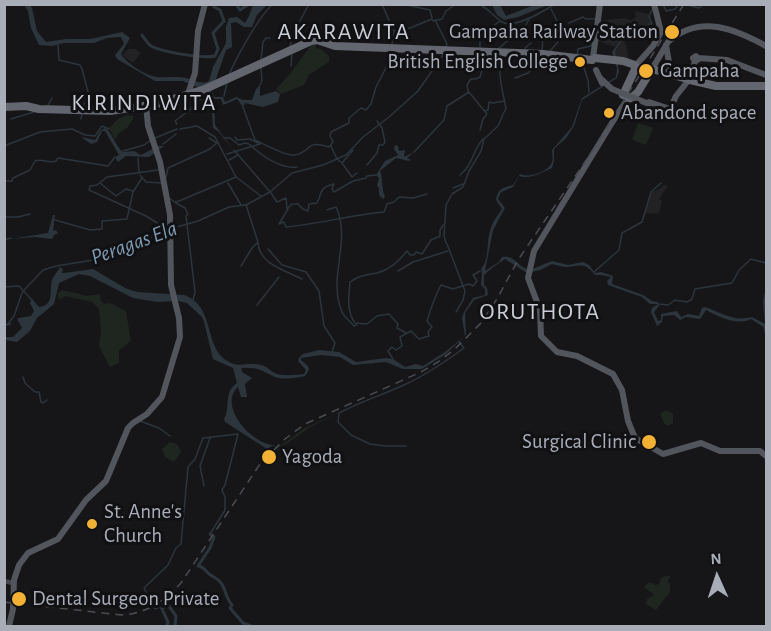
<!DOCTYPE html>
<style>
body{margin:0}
#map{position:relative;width:771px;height:631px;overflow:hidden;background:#161618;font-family:"Alegreya Sans",sans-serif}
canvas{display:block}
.frame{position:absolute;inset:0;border:6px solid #a8adb8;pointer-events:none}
.north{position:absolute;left:687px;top:547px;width:60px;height:60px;-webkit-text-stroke:4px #111113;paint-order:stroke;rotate:357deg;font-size:16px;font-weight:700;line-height:24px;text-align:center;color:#a8adb8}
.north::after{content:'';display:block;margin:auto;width:21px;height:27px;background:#a8adb8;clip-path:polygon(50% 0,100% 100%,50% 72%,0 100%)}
</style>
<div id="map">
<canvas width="771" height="631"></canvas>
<div class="frame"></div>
<div class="north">N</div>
</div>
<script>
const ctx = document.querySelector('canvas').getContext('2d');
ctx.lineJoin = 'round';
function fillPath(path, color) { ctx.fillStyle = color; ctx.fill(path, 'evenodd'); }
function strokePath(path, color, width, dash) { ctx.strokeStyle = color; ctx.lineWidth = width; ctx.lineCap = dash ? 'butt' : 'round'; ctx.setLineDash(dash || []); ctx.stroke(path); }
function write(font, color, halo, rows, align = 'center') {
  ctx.font = font + ' "Alegreya Sans",sans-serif'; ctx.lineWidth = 6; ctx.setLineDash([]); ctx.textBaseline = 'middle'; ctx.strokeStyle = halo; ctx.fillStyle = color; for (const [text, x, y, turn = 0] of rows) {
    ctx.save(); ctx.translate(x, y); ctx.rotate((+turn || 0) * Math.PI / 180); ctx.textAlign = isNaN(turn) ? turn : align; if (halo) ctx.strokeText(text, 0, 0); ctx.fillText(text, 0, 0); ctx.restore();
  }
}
const built = new Path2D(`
 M636 11 648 14 652 24 646 30 624 35 615 47 596 40 599 21 623 18 631 20 636 17 635 14Z
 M624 38 628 54 629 61 616 59 614 55V52Z
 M128 49H136L141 53 133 63 122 55Z
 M664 185 668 186 659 199 662 201 659 214 645 213 652 192 661 188Z`);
const green = new Path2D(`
 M312 44H316V48L321 49 329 56V62L309 75 304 85 281 94 276 89 289 75Z
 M127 115 133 116V119L127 128 119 133 115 140 109 128 118 119Z
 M638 123 653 128 646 145 632 140Z
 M62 290 87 296 100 294 101 301 104 304 110 303 126 311 131 341 119 350V363L110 367 99 346 101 331 99 309 92 302 65 296 59 300 58 293Z
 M666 410 673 414V423L667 426 664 423 660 414Z
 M339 412 309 428 279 449 273 446 274 445 278 448 303 429Z
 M170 442 177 444 181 452 174 462 165 457 162 449Z
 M665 576H670L671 578 668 579V582L670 584V592L656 610 646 604 647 599 654 595 644 587 649 582 655 585 659 584 661 578Z`);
const water = new Path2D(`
 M24 5H30L32 8 37 31 46 42 66 39H90L122 32 130 38 121 54C126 63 146 76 157 77 167 78 177 76 186 78 195 80 201 85 209 81L213 67 226 43V27L229 18 237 17 245 23 249 16 253 5H267L257 15 252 27H244L236 22 231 23 232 47 226 50 216 79 208 87 215 97H223L225 102 236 97 243 100H252L256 89 260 85V96L276 91 280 94 278 102 263 107 245 103 243 107 237 99 223 105 221 99H214L215 125 235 152 219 132 213 128 211 95 205 88H199L183 81H155L117 59 115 55 124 44 121 37 107 38 94 43H64L52 46 39 45 31 28 28 11Z
 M492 5H500L506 16 534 5H548L518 17 504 20 497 15Z
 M637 32 625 36 615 51 619 71 617 78 582 100 574 126 566 138 554 149V161L552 168C543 172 530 180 519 176L513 187 501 192 498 199 505 208 493 230 485 271 499 262 502 257C516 255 517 267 530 270L552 261 568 265 583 262 589 265 595 273 601 272 613 276 612 284 643 295 652 301 658 302 659 306 654 312 658 321 661 320V314L677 311 681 317 688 314 699 316 702 308 705 307C722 313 734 322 752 317L765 324 763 301 766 287 765 328 751 319C737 326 719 317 706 310L700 319 686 317 680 320 674 315 663 316 662 322 657 326 651 312 652 308 658 304H650L642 297 608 285 607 281 611 277 601 275H595C586 263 581 265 568 267 562 267 557 265 552 264L540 270 527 273 505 259C498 264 491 268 484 275V285L487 288 488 295 474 300 465 313 466 335 446 354 422 369H403L386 362 353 365 340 357 321 355 301 358V360L308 366 309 370 305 376C297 378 283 380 275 377 260 370 258 367 241 368L242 372 252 378 245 384 247 397H241L238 387C217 406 253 445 274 445L267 449 225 422 224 419C231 407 223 392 237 383L233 368 213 359 204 322 202 317 187 303 178 301 157 302 133 298 90 276 79 274 59 283 54 304 37 318 30 331 17 342 5 340V355V337H13L22 328 17 319 19 318 31 316 34 311 30 303 32 299 39 307C55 305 49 291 52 280 54 275 58 271 60 267L63 269 62 273H64L93 269 125 288 137 292 185 295C217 309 202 347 229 362 238 368 250 362 261 365 267 366 271 372 277 374 284 376 297 375 304 374L306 370 298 361 299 358 303 354 319 350 339 352 356 362 386 358 393 359 405 367 416 364 423 366 445 352 465 336 462 318 464 312 473 298 485 295V289L481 285 482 274 481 269C490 259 486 244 490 231 492 223 497 216 502 209L496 200C498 188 503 188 513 185L520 174C528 178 546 173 551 164 554 160 552 155 552 150L572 127 582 98 616 77 617 68 612 52 624 35Z
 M105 128C113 133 115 146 123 152L134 151 141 155 158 146H164L149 157 126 156 118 162 115 157 119 155 105 131H102L97 142 91 144 81 137 95 140 100 131Z
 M395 145 398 146 399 151 405 150 404 157 414 152 407 158 411 160 409 161 396 158 380 171C383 178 381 187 385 197L383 199 379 195V188L377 186 379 178 376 175 385 161 398 155 394 149Z
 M53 215H55L53 231 56 230 58 233 54 235 52 239 35 237 11 239 48 233Z`);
const stream = new Path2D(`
 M382 4 393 30
 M402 4 430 10 432 18
 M479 4C490 10 493 16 502 22 514 29 544 11 555 4
 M663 4 666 11 675 9 679 4
 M684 4 699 8 705 4
 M551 9 564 35 592 38 591 46 578 49 577 56
 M435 20 447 44 445 48
 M569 23 583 17 586 19H595
 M635 33H643L649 28V24H652L649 16 652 10
 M461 37 485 32 500 21
 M392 44 394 31 410 28 432 19 433 21 442 19 446 11 456 4
 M58 45 59 60 80 65 82 69 90 99 82 106
 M290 47 293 34 309 4
 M480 48V42
 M498 49 526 25 529 19
 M525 51V48L531 43
 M542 52 543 35
 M549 52 558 42
 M526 55 531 68
 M480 56V61L483 67 480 77 476 79H471L467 85 468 91 487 114 483 119 480 130
 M261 60 263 42 266 38H270
 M582 62 588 80 589 92
 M291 66 292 54
 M229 75C236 58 259 16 273 4
 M515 78 528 73 535 66 538 69 543 68 545 58
 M260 85 262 81 261 68
 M224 96 227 83
 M47 107 52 98
 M243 107 255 140C264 144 287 157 295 155 313 152 304 139 329 147L333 142 330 136 331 132 349 123V118L361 108 366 110 371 104 376 87 388 64 390 51
 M485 111 488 110 489 102 493 103 504 101
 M11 119 34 112
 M81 119 82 113
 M177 124 175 121 191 109 196 101 207 97 211 98
 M180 129 197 126 215 137 236 177 261 196
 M155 138 177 129
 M209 138 217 143
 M224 138H230L239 145 245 143 249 144C262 156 279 169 297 167
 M163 144 176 134
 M4 146 40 132 72 129 85 135 95 136 102 126 109 129
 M331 146 337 159 342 163 353 150
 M234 150 271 193 277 202 286 198 287 209 292 204H298L303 209 308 211 309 204 317 203C323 192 318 188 334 184L332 189 334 192 353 181 366 178 367 176 376 175
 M123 151 144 145 151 140
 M414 152 444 120 447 106 469 92
 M227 154 260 144 250 139 237 140 235 137
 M138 158 139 172
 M229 160 238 155
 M342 163 352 177 357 173
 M367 165 377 153 379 145H383L385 142 382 128 377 121
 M158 170 107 177 97 185 90 186 89 190 146 216 167 229
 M140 175 146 182 161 183
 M460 175C473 165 473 149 483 139
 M166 177 168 168 210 149 218 142
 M4 181H12L13 178 30 170 35 161C42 158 48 164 56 161L58 158 108 166 115 157
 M100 183 116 196 126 189 133 191
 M228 183 241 205
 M453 188 463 184
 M169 198 175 202 179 201 236 177
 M395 201 399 197 413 198 427 194
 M176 203 185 208 188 214 186 216 195 292 193 300
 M288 209 279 224 284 222 286 227C319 224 350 215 384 212L387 204 394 202
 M327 210 336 207C352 241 327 277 342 312 344 317 350 321 354 326L357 325
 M4 217H18L30 214
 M55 220 90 230 102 229V221L127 219 133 192 142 178
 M173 228 198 221 229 207 245 205
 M4 240 11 238
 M258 243C259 264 286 271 302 279
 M446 243 444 236 446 205 452 194 463 187 469 171 481 151 484 139 498 126 506 108 501 84 498 54
 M447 244 465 291 463 300 456 312
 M268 249 282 265 306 272 319 291 324 326 335 343 332 352
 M241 266 252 248 258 242 246 205 270 192 292 173 323 165 346 155 363 137 389 117 418 91 445 52
 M398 271 413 262 448 251
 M594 272 619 250 622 233 642 222 651 192 661 183
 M4 287 19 286 32 300
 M26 288 43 270 56 266 100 259 169 230
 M659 304 668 305 675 300 687 302 692 299 695 289 732 283 739 270 751 259 766 263
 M257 305 279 277
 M4 325 11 324
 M7 325 14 316 22 293 25 289
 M764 326 766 335
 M406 333 397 328 398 324 389 314 377 316 367 324 355 323C346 311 349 296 350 282 358 276 366 275 377 273 389 270 400 260 407 251L410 255H414L416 252 422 254 431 240 440 236V230L443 225
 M766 338V340
 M393 359 388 351 392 347 396 350 402 346 400 337 411 331 419 339 429 336 428 332 432 327 427 321C431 308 434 298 441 285L453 289 469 284 473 286 477 281 473 275 480 271
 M23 377 25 383 35 392H39L41 402 43 403 47 400
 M140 421 159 428 170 436
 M406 446H385L370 444 351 435 338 422 339 413C360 402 382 395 404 385 426 375 445 362 464 348L459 342
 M204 486 200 466 210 438
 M167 606 162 609 159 607 155 609 144 588 168 565 176 548 181 544 188 467 195 459 203 438 238 434 225 485 222 490 225 497V510L210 534`);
const canal = new Path2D(`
 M236 4 240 10 249 4
 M142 35C144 38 148 44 151 46 162 52 203 59 215 56L218 49 213 33 224 21 220 10 214 7V4
 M210 534 214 537 210 548 198 566C205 567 204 570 209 574 213 577 218 578 221 583 226 589 225 597 232 605L230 608 243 623 251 626
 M168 605 176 616 175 626
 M162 609 168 622 167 626`);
const secondary = new Path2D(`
 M4 581 13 583`);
const primary = new Path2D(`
 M669 41C700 14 735 29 766 46
 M666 45 671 74
 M696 56 699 59 695 61 693 58Z
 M593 58 600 4
 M698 58 727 60 766 75
 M637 64 653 46 661 32 654 4
 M652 69 668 42
 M596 70 602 83
 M690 78 695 61
 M188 94 195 73 198 31 205 4
 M631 98 622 107 610 126 534 251 528 278 540 310 541 336 557 352 577 356 613 374 622 390 628 421 635 438 663 454 701 443 720 451H760L766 456
 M649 102 670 109 676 96 688 81
 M9 626 13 609 14 580 19 565 28 553 58 539 86 500 106 481 128 428 133 423 147 414 162 397 180 337 179 318 171 285 170 215 160 162 148 126 146 105`);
const highway = new Path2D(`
 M595 58 623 61 635 65
 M636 67 623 95 631 98 638 92 652 69 687 79
 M690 80 716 86H766
 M4 107 26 106 39 109 110 111 157 104 205 89 311 41 317 40 335 46 543 54 592 60`);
const rail = new Path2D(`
 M4 602 121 615C146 614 164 601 181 583L260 464 285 439 305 424 421 372 438 362 455 349 481 323 497 299 518 260 589 156 684 4`);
const primaryBridge = new Path2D(`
 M601 79 612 89 649 104`);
const markers = [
 [672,32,8,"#f2b134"],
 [580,62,6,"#f2b134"],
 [646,71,8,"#f2b134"],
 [609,113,6,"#f2b134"],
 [649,442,8,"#f2b134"],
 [269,457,8,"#f2b134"],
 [92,524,6,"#f2b134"],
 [19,599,8,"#f2b134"]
];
const poiNames = [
 ["Gampaha Railway Station",658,32,"right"],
 ["British English College",568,62,"right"],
 ["Gampaha",660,71],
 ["Abandond space",621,113],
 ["Surgical Clinic",636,442,"right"],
 ["Yagoda",282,457],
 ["St. Anne's",104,512],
 ["Church",104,536],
 ["Dental Surgeon Private",32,599]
];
const waterNames = [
 ["Peragas Ela",134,243,-20]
];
const quarterNames = [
 ["AKARAWITA",344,32],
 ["KIRINDIWITA",144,103],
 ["ORUTHOTA",540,312]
];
fillPath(built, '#222225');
fillPath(green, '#1e261f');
fillPath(water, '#2c353c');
strokePath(stream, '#2c353c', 1.5);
strokePath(canal, '#2c353c', 3);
strokePath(secondary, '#45474d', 4.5);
strokePath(primary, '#53555c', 6);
strokePath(highway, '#63666e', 8);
strokePath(rail, '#4a4c52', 1.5, [8, 6]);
strokePath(primaryBridge, '#53555c', 6);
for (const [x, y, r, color] of markers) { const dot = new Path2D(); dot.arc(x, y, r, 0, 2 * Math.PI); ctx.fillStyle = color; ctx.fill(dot); strokePath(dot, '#111113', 2); }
write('21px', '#a8adb8', '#111113', poiNames, 'left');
write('italic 22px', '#7f9bb3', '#111113', waterNames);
ctx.letterSpacing = '1.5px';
write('24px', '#c9ccd4', '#111113', quarterNames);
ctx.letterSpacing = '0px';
</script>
